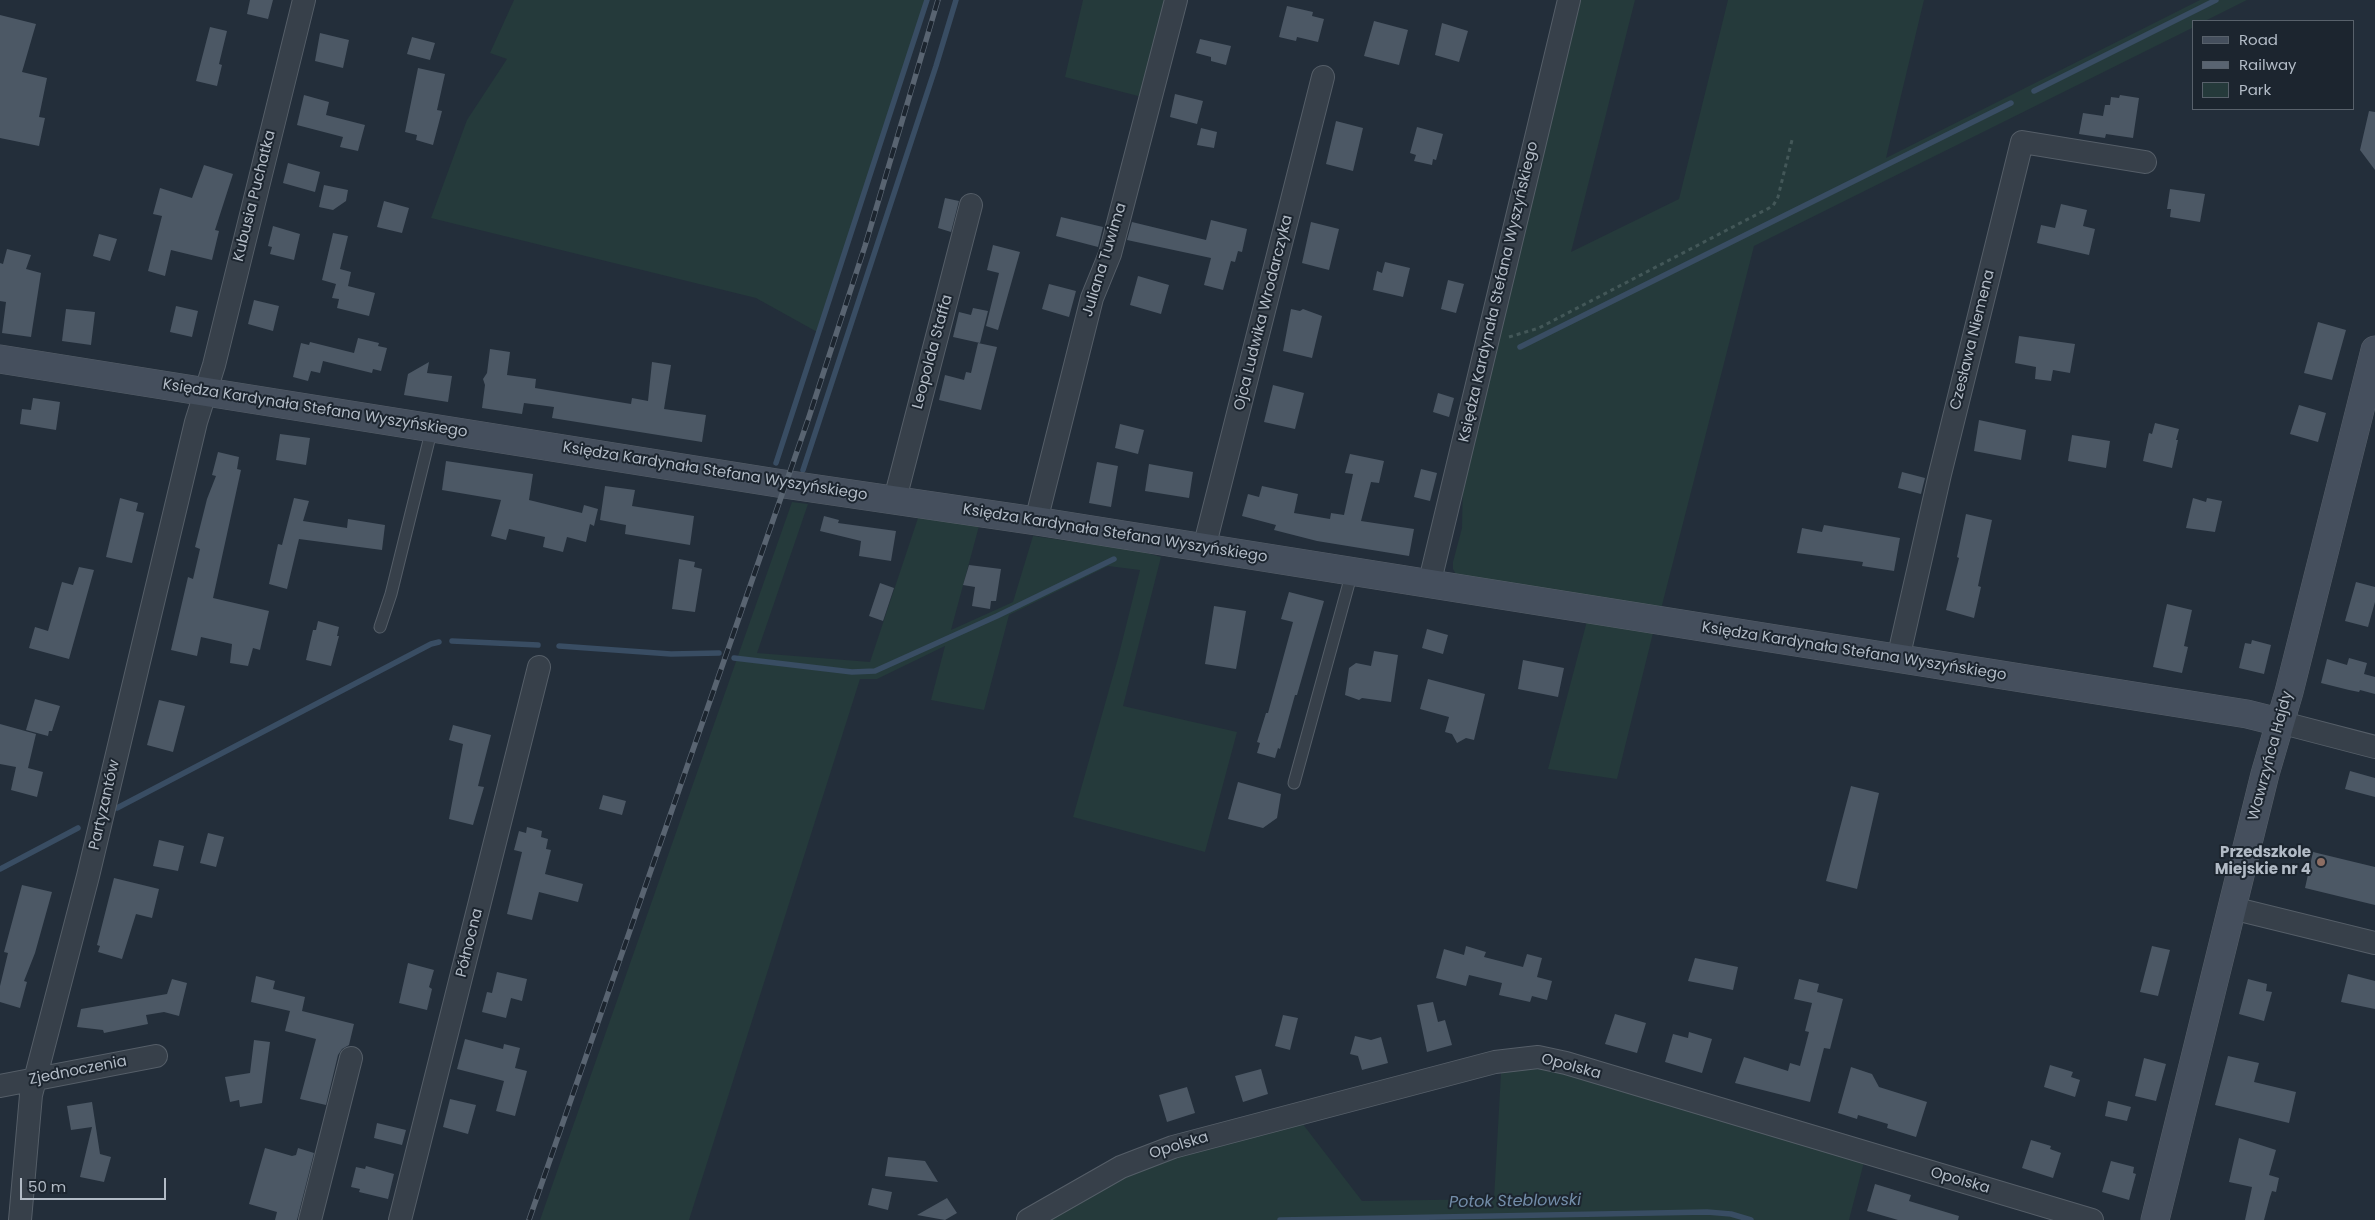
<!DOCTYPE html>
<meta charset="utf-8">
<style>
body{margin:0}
#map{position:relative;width:2375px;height:1220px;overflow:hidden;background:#232e3a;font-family:Poppins,sans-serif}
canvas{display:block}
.legend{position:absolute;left:2192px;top:20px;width:162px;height:90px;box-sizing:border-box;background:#1c252f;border:1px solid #58616b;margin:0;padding:6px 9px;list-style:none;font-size:15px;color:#b2bbc6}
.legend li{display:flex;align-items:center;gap:10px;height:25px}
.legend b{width:25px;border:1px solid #58616b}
.scale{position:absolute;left:20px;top:1178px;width:146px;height:22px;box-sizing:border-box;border:2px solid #b2bbc6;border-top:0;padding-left:6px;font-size:15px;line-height:18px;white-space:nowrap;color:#b2bbc6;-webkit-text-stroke:4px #1c252f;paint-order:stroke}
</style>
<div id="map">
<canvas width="2375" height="1220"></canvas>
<ul class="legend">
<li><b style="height:6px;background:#454f5d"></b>Road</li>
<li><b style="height:6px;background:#596471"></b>Railway</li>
<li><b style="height:14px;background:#253a3b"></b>Park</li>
</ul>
<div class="scale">50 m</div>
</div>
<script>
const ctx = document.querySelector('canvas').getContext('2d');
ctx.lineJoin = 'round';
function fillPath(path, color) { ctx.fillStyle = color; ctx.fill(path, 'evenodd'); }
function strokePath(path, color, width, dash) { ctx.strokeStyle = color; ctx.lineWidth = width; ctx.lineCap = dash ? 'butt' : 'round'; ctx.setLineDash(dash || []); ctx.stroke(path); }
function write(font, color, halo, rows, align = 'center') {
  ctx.font = font + ' Poppins,sans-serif'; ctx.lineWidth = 4; ctx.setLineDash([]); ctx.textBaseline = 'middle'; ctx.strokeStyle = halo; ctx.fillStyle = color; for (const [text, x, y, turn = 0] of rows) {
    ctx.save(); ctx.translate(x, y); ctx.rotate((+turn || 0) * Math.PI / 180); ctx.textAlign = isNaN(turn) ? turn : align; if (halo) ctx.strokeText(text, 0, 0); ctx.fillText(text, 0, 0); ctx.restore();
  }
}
const green = new Path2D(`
 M514 0H927L819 333 756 298 431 218 467 120 507 59 490 53Z
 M1083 0H1167L1142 97 1065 77Z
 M1581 0H1635L1571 252 1679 199 1728 0H1924L1886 158 2200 0H2247L2205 21H2194V27L1754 246 1660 613 1457 576 1453 569V562L1462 528 1463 481Z
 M792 502 808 504 757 653 870 662 918 518 979 526 951 630 1013 602 1033 536 1140 551 1161 557 1123 706 1237 732 1205 852 1073 817 1118 658 1140 570 1108 566 1009 615 984 710 931 700 945 646 877 679H860L689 1220H540Z
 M1587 621 1654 629 1617 779 1548 769Z
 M1541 1066 1864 1162 1849 1220H1040L1084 1193 1162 1159 1302 1123 1362 1201 1494 1199 1501 1073Z`);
const stream = new Path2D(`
 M2034 91 2216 0
 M1520 347 2011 103
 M776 463 927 0
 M803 470 936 66 956 0
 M452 641 538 645
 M559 646 671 654 719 653
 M734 658 852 672 875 671 997 616 1114 559
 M117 808 431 644 439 642
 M0 869 78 828
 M1280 1220 1707 1212 1731 1214 1751 1220`);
const building = new Path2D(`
 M250 0H273L268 19 247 14Z
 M1287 6 1313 12 1312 16 1324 19 1318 42 1297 37 1296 41 1279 37Z
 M0 15 36 24 22 72 47 78 39 117 45 118 39 146 0 138Z
 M1374 21 1408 30 1399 65 1364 56Z
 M1442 23 1468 31 1459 62 1435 55Z
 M210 27 227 31 219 64 222 65 217 86 196 81Z
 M320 33 349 40 343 68 315 61Z
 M412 37 435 43 430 60 407 54Z
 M1200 39 1231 46 1226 65 1211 61V57L1196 53Z
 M418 68 445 74 437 110 442 111 433 145 416 140 417 135 405 132Z
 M1175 94 1203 101 1197 124 1170 117Z
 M304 95 329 102 326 115 365 125 358 151 340 147 343 137 297 125Z
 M2120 95 2139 98 2133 138 2106 134 2105 138 2079 134 2083 113 2103 116 2105 105H2110L2111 97 2119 98Z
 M2369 111 2375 112V170L2360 150Z
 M1336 121 1363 128 1353 171 1326 164Z
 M1417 127 1443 134 1436 160 1433 159 1432 165 1414 161 1416 155 1410 153Z
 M1201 128 1217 132 1214 148 1197 145Z
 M288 163 320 172 315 192 283 183Z
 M204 165 233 174 215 230 219 231 212 260 171 250 165 276 148 271 162 216 153 214 160 188 192 198Z
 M324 185 348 190 346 201 333 210 319 207Z
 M2170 189 2205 194 2200 222 2170 217 2171 209H2167Z
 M945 198 959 201 951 232 938 228Z
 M384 201 409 208 402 233 377 227Z
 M2061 204 2087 210 2083 226 2095 229 2089 255 2037 243 2041 225 2055 228Z
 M1061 217 1103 227 1098 247 1056 236Z
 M1211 220 1247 229 1242 252 1238 251 1235 262 1231 261 1223 290 1204 285 1211 258 1127 240 1132 222 1206 240Z
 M1311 222 1339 229 1329 270 1302 263Z
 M273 226 300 234 294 260 270 254 272 247 268 246Z
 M333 233 348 236 340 269 351 272 348 286 375 293 369 316 337 308 339 299 332 298 336 284 322 280Z
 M99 234 117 239 110 261 93 256Z
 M993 245 1020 252 998 330 986 326 999 273 987 270Z
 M7 249 31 255 26 269 41 273 31 337 2 333 6 302 0 301V263L3 264Z
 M1385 262 1410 268 1403 297 1373 290 1377 271 1382 273Z
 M1138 276 1169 285 1161 314 1130 305Z
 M1448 280 1464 284 1456 313 1441 309Z
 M1049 284 1076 291 1069 317 1042 309Z
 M254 300 279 306 273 331 248 324Z
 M176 306 198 311 192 337 170 332Z
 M973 308 988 311 980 343 953 337 959 312 971 315Z
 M66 309 95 312 91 345 62 341Z
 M1291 309 1300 311 1303 309 1322 316 1312 358 1283 351Z
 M2318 322 2346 330 2332 380 2304 373Z
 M2019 336 2075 344 2070 373 2053 370 2051 381 2035 379 2036 367 2015 363Z
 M358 338 379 343 378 346 387 348 381 371 373 369 372 373 323 361 320 373 311 371 308 381 293 377 301 343 309 345 310 342 354 353Z
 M978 343 997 347 981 410 939 400 945 375 964 380 966 372 971 373Z
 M490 349 510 352 507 375 536 379 535 388 631 404 632 398 648 401 652 362 671 365 664 409 706 415 702 442 552 418 554 407 524 403 522 414 482 408 485 385 483 379 487 373Z
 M429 362 427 373 452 376 448 402 404 395 408 374Z
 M1273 385 1304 393 1295 429 1264 422Z
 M1438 393 1454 398 1449 417 1433 412Z
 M33 398 60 402 56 430 20 424 22 409 31 410Z
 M2299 405 2326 413 2318 442 2290 434Z
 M1979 420 2026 430 2021 460 1974 451Z
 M2155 423 2179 429 2176 440H2178L2172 468 2143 461 2149 433 2152 434Z
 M1120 424 1144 430 1138 454 1115 448Z
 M280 434 310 438 306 465 276 460Z
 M2072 435 2110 441 2106 468 2068 461Z
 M218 452 239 457 237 469 241 470 213 598 269 611 260 650 253 648 248 666 230 663 232 644 201 637 197 656 171 650 188 577 193 579 200 549 195 547 207 499 216 476 212 475Z
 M1350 454 1384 461 1379 483 1371 482 1361 521 1414 529 1409 556 1317 541 1274 530 1276 525 1242 516 1248 494 1259 497 1262 486 1298 494 1294 513 1330 519 1331 513 1344 515 1353 474 1345 473Z
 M446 461 533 474 529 500 582 513 584 505 598 509 594 526 590 524 586 542 567 537 563 552 543 547 545 537 509 529 506 540 491 536 501 500 442 490Z
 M1097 462 1118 466 1111 507 1089 503Z
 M1149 464 1193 472 1189 498 1145 491Z
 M1421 469 1437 473 1430 501 1414 497Z
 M1902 472 1925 478 1921 494 1898 488Z
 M605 486 635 490 632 506 694 516 690 545 625 534 626 525 600 520Z
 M120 498 138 503 136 511 144 513 132 563 106 557Z
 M294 498 309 501 303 521 347 528 348 519 385 525 382 550 299 539 287 589 269 584 278 544 282 545Z
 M2193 498 2206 502 2207 498 2222 501 2215 532 2186 528Z
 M1966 514 1992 520 1978 586 1981 587 1974 618 1946 610 1959 558 1957 557Z
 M824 516 839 520 838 523 896 531 891 561 859 556 861 541 820 531Z
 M1824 525 1900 538 1894 571 1862 566 1863 562 1797 553 1802 528 1822 532Z
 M679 559 695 562 694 567 702 569 695 612 672 609Z
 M969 565 1001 569 996 601H991L990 609 972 606 975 587 963 585Z
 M79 567 94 570 69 659 29 648 35 627 48 631 62 582 73 585Z
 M2356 582 2375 587V602L2368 627 2345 621Z
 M880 583 894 588 883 621 869 616Z
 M1289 592 1324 601 1297 695H1295L1280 749 1278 748 1275 758 1257 753 1260 743 1257 742 1266 713H1268L1293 622 1281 619Z
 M2167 604 2192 610 2184 646 2188 647 2182 673 2153 667Z
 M1214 606 1246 611 1236 669 1205 664Z
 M318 621 339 627 337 636H339L331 666 306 660 313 630H316Z
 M1427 629 1448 635 1443 654 1422 648Z
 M2252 640 2271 645 2264 674 2239 668 2245 643 2251 644Z
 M1374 651 1398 655 1391 702 1362 698 1359 700 1345 695 1349 668 1356 663 1371 666Z
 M2349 658 2367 663 2364 674 2375 677V694L2360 690 2359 692 2349 690 2321 683 2327 659 2347 665Z
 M1523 660 1564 668 1558 697 1518 689Z
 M1428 679 1485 694 1474 740 1466 738 1457 743 1452 734 1445 732 1449 717 1420 709Z
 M35 699 60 706 52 731H49L48 736 26 730Z
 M159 700 185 706 173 752 147 745Z
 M0 724 36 734 28 768 43 772 37 797 11 790 16 767 0 764Z
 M453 725 491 735 478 786 484 787 473 825 449 819 463 744 449 740Z
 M2350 771 2375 778V797L2345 789Z
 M1238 782 1281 794 1277 818 1263 828 1228 819Z
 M1851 786 1879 793 1857 889 1826 881Z
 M603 795 626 801 622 815 599 809Z
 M527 827 542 831 541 837 548 839 546 849 551 850 545 874 583 884 578 902 539 892 532 920 507 914 522 852 514 850 519 831 526 833Z
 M208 833 224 837 216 867 200 863Z
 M159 840 184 846 178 871 153 866Z
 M2313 852 2375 867V905L2305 888Z
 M114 878 159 889 152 918 136 914 122 959 98 952 100 946 97 945Z
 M22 885 52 892 35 953 24 981 27 982 20 1008 0 1002V986L8 953 4 952Z
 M1466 946 1486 952 1484 957 1523 967 1527 954 1542 958 1537 977 1552 981 1547 1000 1532 996 1530 1002 1499 995 1502 983 1469 975 1466 986 1436 978 1444 949 1464 955Z
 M2152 946 2170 950 2158 996 2140 992Z
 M1695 958 1738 967 1733 990 1688 981Z
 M408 963 434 970 429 987 432 989 427 1010 399 1003Z
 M497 972 527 979 522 1001 511 998 506 1018 482 1012 487 992 492 993Z
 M2348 974 2375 981V1009L2341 1002Z
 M256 976 275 981 273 989 305 997 302 1011 354 1024 349 1045 342 1049 338 1055 326 1105 300 1099 316 1039 285 1031 290 1011 251 1002Z
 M172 979 187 983 179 1016 164 1012 146 1015 148 1024 104 1033 103 1030 77 1027 81 1009 167 994Z
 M1799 979 1819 984 1817 992 1843 999 1830 1049 1824 1048 1810 1102 1735 1083 1744 1057 1788 1071 1790 1063 1800 1066 1809 1032 1805 1031 1812 1003 1794 999Z
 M2248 979 2267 984 2266 991 2272 992 2264 1021 2239 1014Z
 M1433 1002 1438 1022 1445 1020 1452 1045 1427 1052 1417 1005Z
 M1615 1014 1646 1023 1637 1053 1605 1044Z
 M1283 1015 1298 1018 1290 1050 1275 1046Z
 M1689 1032 1712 1039 1702 1073 1665 1062 1673 1034 1688 1038Z
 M1355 1036 1371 1040 1381 1037 1388 1063 1362 1070 1358 1056 1350 1054Z
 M465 1039 503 1049 504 1044 520 1048 515 1068 527 1071 515 1116 496 1111 504 1081 457 1069Z
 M254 1040 270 1042 262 1103 240 1107 239 1100 230 1102 225 1077 250 1073Z
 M2228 1056 2259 1063 2254 1082 2296 1092 2289 1123 2215 1105Z
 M2144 1058 2166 1064 2156 1101 2135 1096Z
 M2050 1065 2073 1072 2071 1077 2080 1080 2075 1097 2044 1087Z
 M1851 1067 1872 1074 1879 1087 1927 1102 1916 1137 1887 1128 1888 1124 1858 1115 1857 1119 1838 1113Z
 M1261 1069 1268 1094 1243 1102 1235 1076Z
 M1187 1087 1195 1113 1167 1122 1159 1095Z
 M450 1099 476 1105 468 1134 443 1127Z
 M2108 1101 2131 1107 2127 1121 2105 1116Z
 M92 1102 100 1154 111 1157 104 1182 80 1177 92 1127 71 1130 67 1106Z
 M377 1123 406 1130 402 1145 374 1138Z
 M2239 1138 2276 1150 2269 1175 2279 1178 2276 1192 2272 1191 2270 1197 2264 1220H2245L2252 1187 2229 1182Z
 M2031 1140 2051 1146 2050 1149 2061 1153 2053 1178 2022 1168Z
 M265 1148 292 1156 296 1155 298 1148 314 1153 297 1220H275L277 1212 249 1204Z
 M888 1157 925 1161 938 1182 885 1176Z
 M2111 1161 2134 1167 2133 1173 2136 1174 2129 1200 2102 1192Z
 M366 1166 394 1174 388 1199 359 1192 360 1189 351 1187 356 1167 365 1169Z
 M1875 1184 1911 1195 1909 1201 1959 1216 1958 1220H1898L1867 1211Z
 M872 1188 892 1192 888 1210 868 1205Z
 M947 1198 957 1213 945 1220 917 1215Z`);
const path = new Path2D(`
 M1509 337 1539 328 1773 206 1778 197 1792 140`);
const lane = new Path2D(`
 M380 627 391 594 432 428
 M1294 783 1352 572`);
const street = new Path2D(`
 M895 499 971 205
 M1036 521 1092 298 1110 254 1176 0
 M1204 548 1323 77
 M1429 585 1569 0
 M1898 659 1940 474 2022 142 2145 162
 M2279 722 2375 747
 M2232 908 2375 943
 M0 1086 156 1056
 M20 1220 31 1095 88 876 196 422 214 365 304 0
 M310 1220 351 1058
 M400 1220 539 667
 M1028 1220 1121 1167 1173 1147 1495 1062 1538 1057 1566 1063 2092 1220`);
const secondary = new Path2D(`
 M0 359 777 483 1036 521 2247 714 2279 722
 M2155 1220 2265 774 2289 692 2375 350`);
const rail = new Path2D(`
 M529 1220 809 417 865 246 938 0`);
const markers = [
 [2321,862,5,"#8d6e63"]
];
const streetNames = [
 ["Kubusia Puchatka",255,196,-76],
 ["Juliana Tuwima",1105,260,-73],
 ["Księdza Kardynała Stefana Wyszyńskiego",1499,292,-77],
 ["Ojca Ludwika Wrodarczyka",1264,313,-76],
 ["Czesława Niemena",1973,340,-76],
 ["Leopolda Staffa",933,352,-75],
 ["Księdza Kardynała Stefana Wyszyńskiego",315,409,9],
 ["Księdza Kardynała Stefana Wyszyńskiego",715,472,9],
 ["Księdza Kardynała Stefana Wyszyńskiego",1115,534,9],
 ["Księdza Kardynała Stefana Wyszyńskiego",1854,652,9],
 ["Wawrzyńca Hajdy",2271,756,-75],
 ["Partyzantów",105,805,-77],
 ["Północna",470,943,-76],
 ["Opolska",1571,1067,15],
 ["Zjednoczenia",78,1071,-11],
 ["Opolska",1179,1146,-17],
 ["Opolska",1960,1181,16]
];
const poiNames = [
 ["Przedszkole",2311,853],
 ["Miejskie nr 4",2311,870]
];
const waterNames = [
 ["Potok Steblowski",1515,1202,-1]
];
fillPath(green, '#253a3b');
strokePath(stream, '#394d63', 5.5);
fillPath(building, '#4c5865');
strokePath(lane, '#555e68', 13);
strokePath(street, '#555e68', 24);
strokePath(secondary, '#555e68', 29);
strokePath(path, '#435758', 3, [4, 4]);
strokePath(lane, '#37404a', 11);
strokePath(street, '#37404a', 22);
strokePath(secondary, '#454f5d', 28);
strokePath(rail, '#596471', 5.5);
strokePath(rail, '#1c252f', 4, [11]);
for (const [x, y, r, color] of markers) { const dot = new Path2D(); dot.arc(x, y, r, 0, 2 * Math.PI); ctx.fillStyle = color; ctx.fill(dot); strokePath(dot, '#1c252f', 2); }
write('15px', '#b2bbc6', '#1c252f', streetNames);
write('bold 15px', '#b2bbc6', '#1c252f', poiNames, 'right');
write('italic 16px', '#738da9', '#1c252f', waterNames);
</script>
